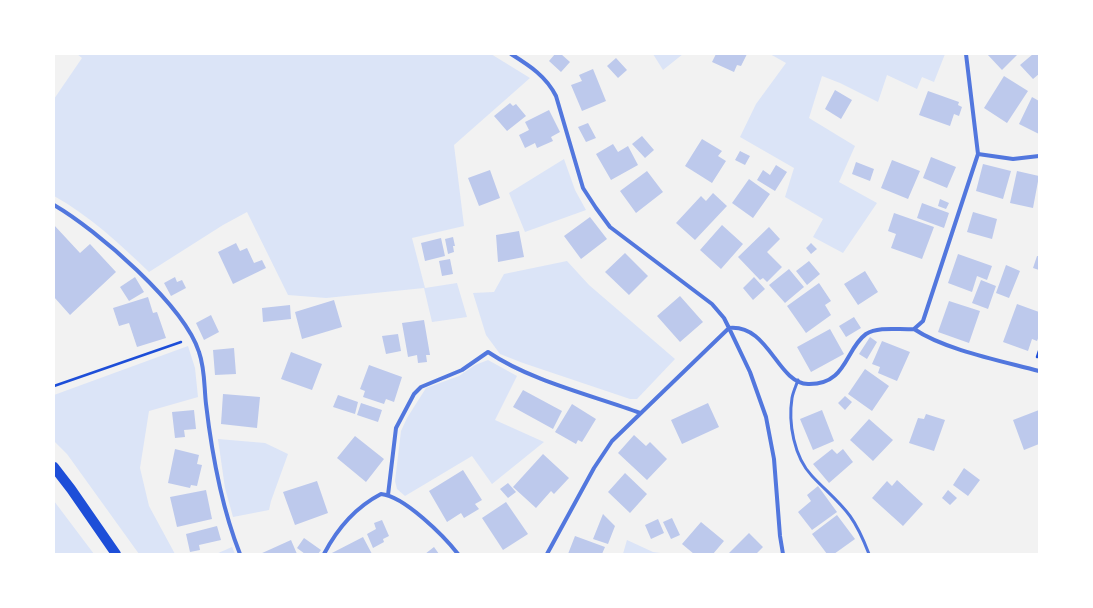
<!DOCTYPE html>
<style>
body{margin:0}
#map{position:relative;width:1093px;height:608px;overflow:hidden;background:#f2f2f2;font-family:"Work Sans",sans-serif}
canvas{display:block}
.frame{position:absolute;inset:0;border:55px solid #fff;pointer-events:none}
</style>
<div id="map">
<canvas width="1093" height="608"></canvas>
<div class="frame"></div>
</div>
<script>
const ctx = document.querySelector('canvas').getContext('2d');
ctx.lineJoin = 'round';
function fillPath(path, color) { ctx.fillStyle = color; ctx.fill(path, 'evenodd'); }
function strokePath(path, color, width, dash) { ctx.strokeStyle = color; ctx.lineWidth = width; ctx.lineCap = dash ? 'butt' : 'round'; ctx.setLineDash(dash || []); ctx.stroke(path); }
const green = new Path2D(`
 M77 54H491L530 78 454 145 464 226 412 238 425 288 457 283 467 317 432 322 424 288 326 298 288 295 247 212 223 225 149 272C120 244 90 216 54 196V99L82 58Z
 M653 54H683L663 70Z
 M770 54H945L934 82 922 77 917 89 887 75 878 102 840 83 822 76 809 118 855 146 839 182 877 203 843 253 813 237 823 219 785 197 794 168 740 137 756 104 786 63Z
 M564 159 575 190 586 210 525 232 509 193Z
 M567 261 589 285 675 359 637 399H630L523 363 500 354 486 335 473 293 494 292 504 274Z
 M188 346 195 368 198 397 149 411 140 468 149 506 175 554H139L67 454 54 441V395Z
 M488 360 517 376 495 420 544 442 492 484 472 456 405 496 397 489 395 481 401 431 407 418 426 388 459 376 475 365Z
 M218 439 265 443 288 454 271 501 269 510 233 517 225 488Z
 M54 501 94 554H54Z
 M627 540 653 552 668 554H623Z
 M232 547 235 554H216Z`);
const building = new Path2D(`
 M555 54H561L570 62 561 72 549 61Z
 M716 54H747L741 66 737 65 734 72 712 62Z
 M987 54H1018L1002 70Z
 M1033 54H1039V74L1033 79 1020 65Z
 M616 58 627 70 618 78 607 66Z
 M593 69 606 101 582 111 571 85 582 81 579 75Z
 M1004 76 1028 91 1007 123 984 108Z
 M835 90 852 100 841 119 825 109Z
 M928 91 959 102 958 105 962 107 959 116 954 114 950 126 919 115Z
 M1032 97 1039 101V134L1019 124Z
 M510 103 513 106 516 104 526 116 507 131 494 116Z
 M549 110 560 132 551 137 553 141 537 148 535 143 525 148 519 135 529 130 525 122Z
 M588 123 596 138 586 142 578 127Z
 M642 136 654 150 645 158 632 144Z
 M702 139 722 151 718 156 726 161 712 183 685 166Z
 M613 144 618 152 628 146 638 165 611 180 596 154Z
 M740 151 750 156 745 165 735 160Z
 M931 157 956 167 947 188 923 178Z
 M892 160 920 171 908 199 881 188Z
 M856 162 874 169 870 181 852 174Z
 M983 164 1011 171 1003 199 976 191Z
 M776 165 787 172 775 191 757 180 763 170 770 175Z
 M490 170 500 198 479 206 468 178Z
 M647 171 663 192 636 213 620 191Z
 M1017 171 1039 176 1033 208 1010 203Z
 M749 179 770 194 753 218 732 203Z
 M713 193 727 206 695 240 676 223 701 196 706 201Z
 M940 199 949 203 946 209 938 206Z
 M922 203 949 213 944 228 917 218Z
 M973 212 997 219 992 239 967 232Z
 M894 213 934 227 922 259 891 248 896 234 888 231Z
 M590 217 607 239 581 259 564 236Z
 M54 225 80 253 90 244 116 272 70 315 54 297Z
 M722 225 743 244 721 269 700 250Z
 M769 227 780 239 767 252 782 267 767 282 763 278 760 280 738 257Z
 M519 231 524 257 498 262 496 235Z
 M453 237 455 246H453L454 252 448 254 445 239Z
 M441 238 445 256 425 261 421 243Z
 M236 243 240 251 247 248 254 263 262 260 266 268 233 284 218 252Z
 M811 243 817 249 811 254 806 248Z
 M625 253 648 276 629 295 605 272Z
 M958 254 992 266 987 280 977 276 972 292 948 283Z
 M1037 256H1039V270L1033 268Z
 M450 259 453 274 442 276 439 261Z
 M809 261 820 274 807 285 796 271Z
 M1006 265 1020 271 1009 298 996 293Z
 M789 269 804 287 785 303 769 285Z
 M865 271 878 292 858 305 844 284Z
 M135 277 144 292 129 301 120 287Z
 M175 277 177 282 182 280 186 288 171 296 164 283Z
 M754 277 765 289 753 300 743 288Z
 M981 280 996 286 988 309 972 303Z
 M819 283 831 301 825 305 831 315 806 333 787 306Z
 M680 296 703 322 680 342 657 316Z
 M148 297 153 313 157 312 166 338 137 347 129 323 119 326 113 308Z
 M334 300 342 327 302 339 295 312Z
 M949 301 980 311 969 343 938 332Z
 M1017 304 1039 312V336L1037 341 1032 339 1028 351 1003 342Z
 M290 305 291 319 263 322 262 308Z
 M211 315 219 332 204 340 196 323Z
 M854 317 861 328 846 337 839 326Z
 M424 320 430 355H426L427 362 418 363 417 355 408 357 402 323Z
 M830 329 844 354 811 372 797 347Z
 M398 334 401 351 386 354 382 336Z
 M870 337 877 342 867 359 859 354Z
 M882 341 910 352 897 381 878 373 880 367 872 364Z
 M234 348 236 374 215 375 213 350Z
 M291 352 322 364 312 390 281 379Z
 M369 365 402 377 394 402 386 399 384 404 363 397 365 391 360 389Z
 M865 369 889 386 872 411 848 394Z
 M523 390 562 411 553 429 513 407Z
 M223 394 260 397 257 428 221 424Z
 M338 395 358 402 355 414 333 407Z
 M845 396 852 402 845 410 838 403Z
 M361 403 382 410 378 422 357 415Z
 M708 403 719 427 682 444 671 420Z
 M572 404 596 419 582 442 578 440 576 444 555 432Z
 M194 410 196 429 184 430 185 437 175 438 172 412Z
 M822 410 834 441 813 450 800 419Z
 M1039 410V444L1024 450 1013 420Z
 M926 414 945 420 934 451 909 443 918 418 924 419Z
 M869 419 893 440 873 461 850 440Z
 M634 435 646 446 650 442 667 459 647 480 618 453Z
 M355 436 384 459 366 482 337 458Z
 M175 449 199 455 197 464 202 465 197 486 191 485 190 488 168 483Z
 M832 449 837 454 843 449 853 462 829 483 813 464Z
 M543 454 569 478 554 494 551 491 536 508 513 487Z
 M964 468 980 480 968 496 953 485Z
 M463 470 482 500 475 504 479 509 464 518 461 513 447 522 429 491Z
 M625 473 647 494 630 513 608 492Z
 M897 480 923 504 903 526 872 498 887 481 892 486Z
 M317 481 328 513 295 525 283 492Z
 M508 483 516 492 508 498 500 489Z
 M818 486 837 512 812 530 798 512 811 501 807 495Z
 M206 490 212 519 177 527 170 497Z
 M948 490 957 498 950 505 942 498Z
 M506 502 528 534 503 550 482 518Z
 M603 514 615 526 608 544 593 539Z
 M837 515 855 539 834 554H827L812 534Z
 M672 518 680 535 671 539 663 522Z
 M658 519 664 533 651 539 645 525Z
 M382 520 389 536 383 539 384 542 373 548 367 534 376 529 374 523Z
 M701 522 724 541 713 554H694L682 544Z
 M217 526 221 540 199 545 200 550 190 552 186 534Z
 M749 533 763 547 756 554H728Z
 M575 536 605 547 602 554H568Z
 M363 537 372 554H330Z
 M304 538 321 550 318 554H305L297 548Z
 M291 540 297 554H260Z
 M434 547 439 554H425Z`);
const path = new Path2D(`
 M1037 357 1039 351
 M54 386 181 342`);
const service = new Path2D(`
 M798 380C796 386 793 392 792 398 788 423 794 457 812 476 824 489 839 501 850 516 858 527 864 541 869 554`);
const minor = new Path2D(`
 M511 54C530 66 546 76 556 96L583 188 596 208 610 227 712 304 724 318 729 328 750 372 766 417 774 459 780 536 783 554
 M978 154 1013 159 1039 156
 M54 205C97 230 184 305 199 352 205 369 204 386 206 404 212 455 221 506 240 554
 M914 329C945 350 1002 361 1039 371
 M388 495 396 428 414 394 421 387 462 370 488 352C531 381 591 395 640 413
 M324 554C337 529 356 507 381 494 404 496 444 536 458 554
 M547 554 594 468 612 441 729 328C769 324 777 383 808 384 847 385 845 349 866 334 879 326 899 330 914 329L923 321 978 154 966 54`);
const primary = new Path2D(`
 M54 467 71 489 116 554`);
fillPath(green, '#dbe4f7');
fillPath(building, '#bdc9ec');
strokePath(path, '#1d4ed8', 2.5);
strokePath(service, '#5277de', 3);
strokePath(minor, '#5277de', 4);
strokePath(primary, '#1d4ed8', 10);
</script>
